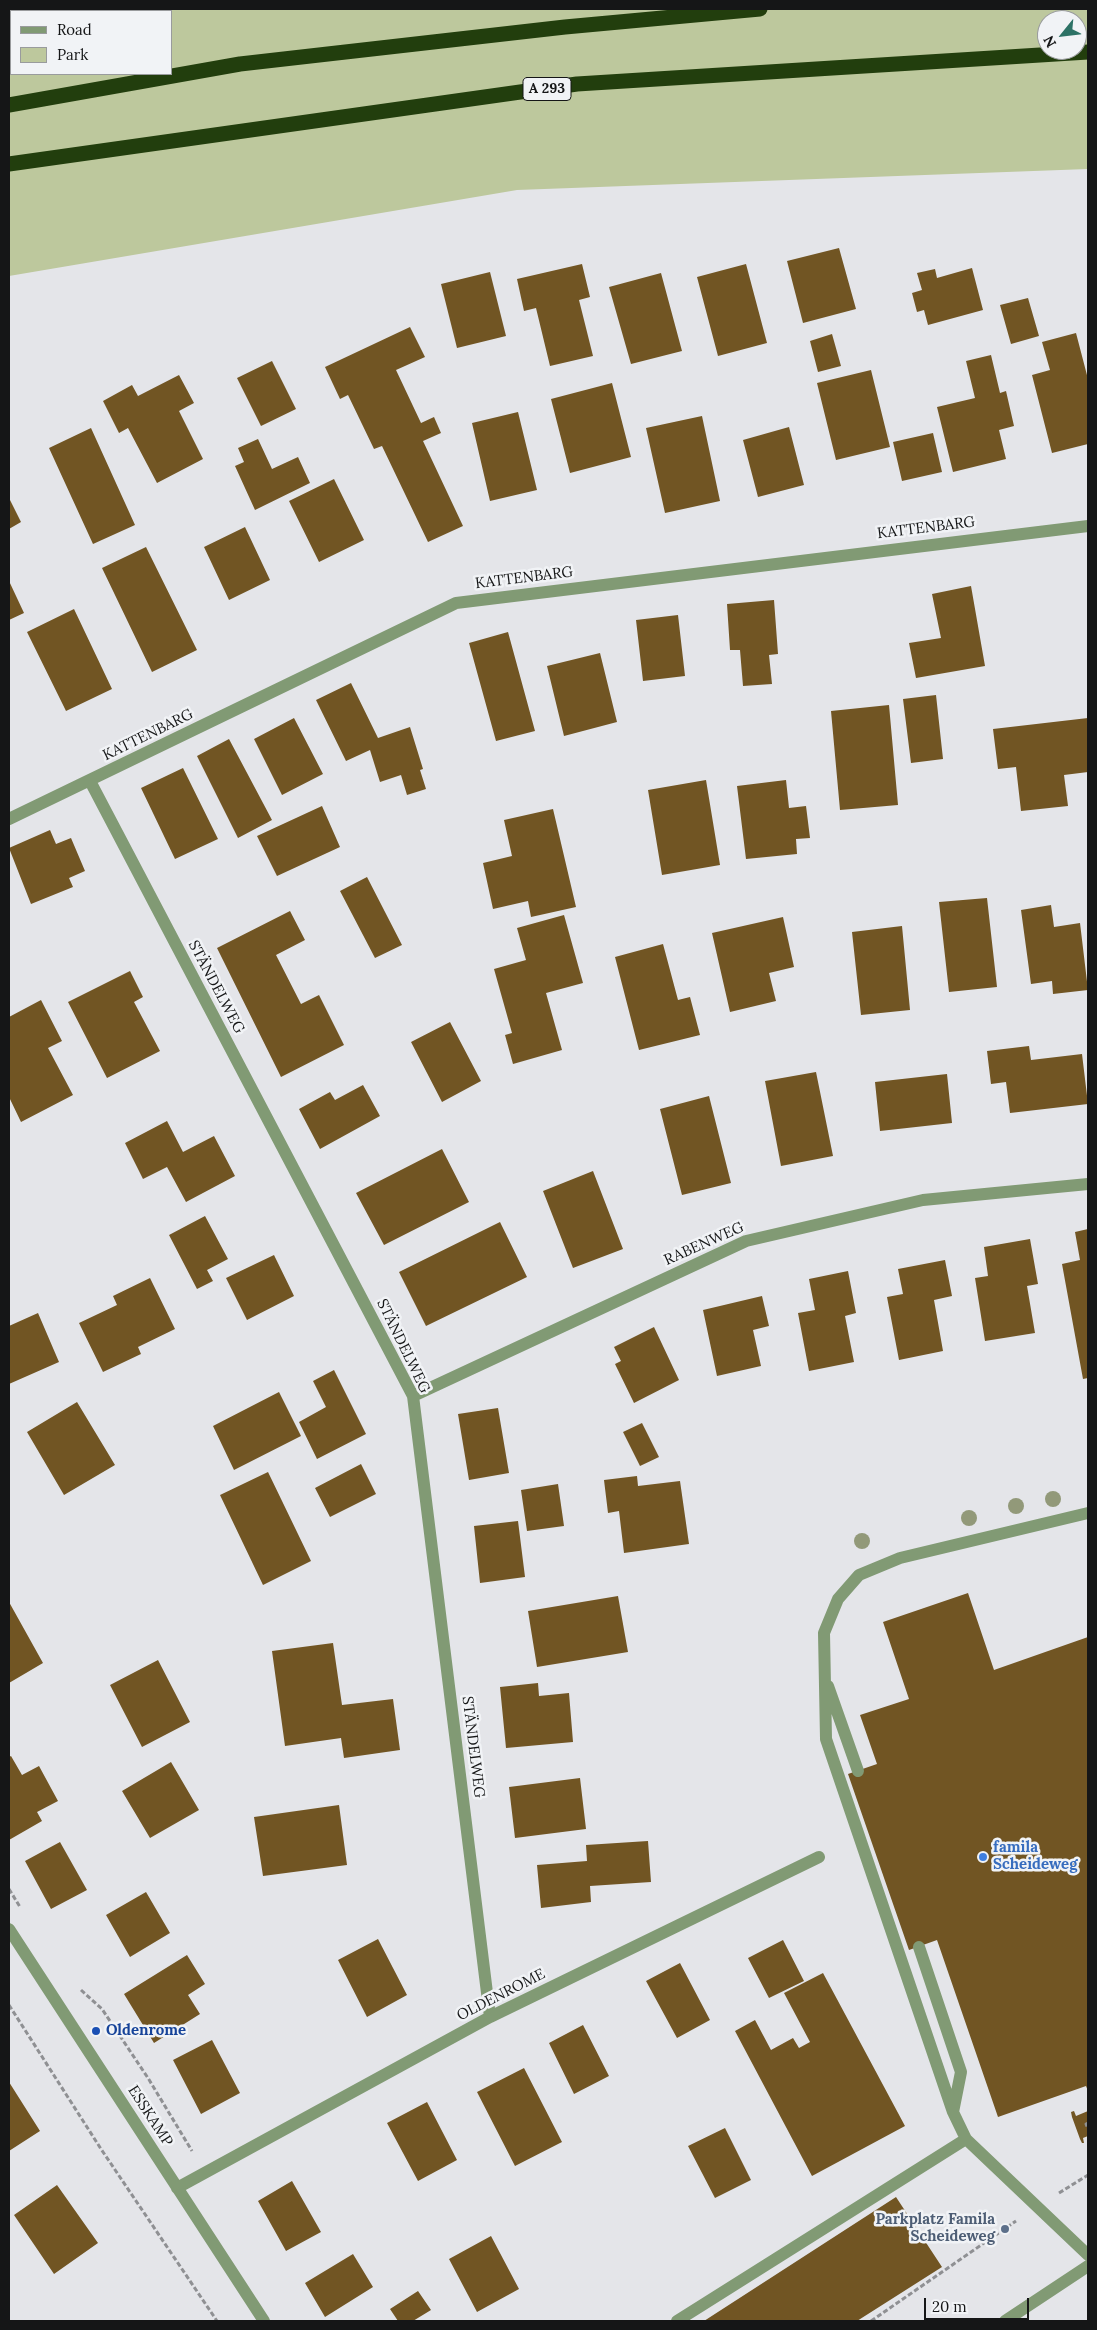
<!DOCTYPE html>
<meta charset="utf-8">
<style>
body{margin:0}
#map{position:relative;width:1097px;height:2330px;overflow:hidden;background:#e4e5e9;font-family:Lora,serif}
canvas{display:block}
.frame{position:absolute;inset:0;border:10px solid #151617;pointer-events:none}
.legend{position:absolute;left:10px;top:10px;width:162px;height:65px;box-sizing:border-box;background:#f1f3f6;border:1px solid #999b9d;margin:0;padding:6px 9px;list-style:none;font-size:15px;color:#151617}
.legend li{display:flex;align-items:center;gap:10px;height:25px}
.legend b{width:25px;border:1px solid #999b9d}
.north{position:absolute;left:1037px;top:10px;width:50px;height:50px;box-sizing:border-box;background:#f1f3f6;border:1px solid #999b9d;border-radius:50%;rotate:241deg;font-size:14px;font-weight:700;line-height:20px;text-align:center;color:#151617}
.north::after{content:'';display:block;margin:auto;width:18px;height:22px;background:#2d7266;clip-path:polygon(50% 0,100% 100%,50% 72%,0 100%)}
.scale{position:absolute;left:924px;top:2298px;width:105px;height:22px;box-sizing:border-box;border:2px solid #151617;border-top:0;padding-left:6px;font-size:15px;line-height:18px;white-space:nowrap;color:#151617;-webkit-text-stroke:4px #f1f3f6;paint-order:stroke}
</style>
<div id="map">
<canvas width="1097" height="2330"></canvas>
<div class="frame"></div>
<ul class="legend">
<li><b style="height:6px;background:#819a74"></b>Road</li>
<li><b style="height:14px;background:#bdc89d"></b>Park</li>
</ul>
<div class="north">N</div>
<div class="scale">20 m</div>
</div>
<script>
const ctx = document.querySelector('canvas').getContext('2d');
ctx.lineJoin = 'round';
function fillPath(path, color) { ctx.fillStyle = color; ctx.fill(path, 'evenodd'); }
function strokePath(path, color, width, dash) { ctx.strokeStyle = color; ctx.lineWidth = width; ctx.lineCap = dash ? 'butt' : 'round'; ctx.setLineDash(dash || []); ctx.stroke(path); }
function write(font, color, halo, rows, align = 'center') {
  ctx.font = font + ' Lora,serif'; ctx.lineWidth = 5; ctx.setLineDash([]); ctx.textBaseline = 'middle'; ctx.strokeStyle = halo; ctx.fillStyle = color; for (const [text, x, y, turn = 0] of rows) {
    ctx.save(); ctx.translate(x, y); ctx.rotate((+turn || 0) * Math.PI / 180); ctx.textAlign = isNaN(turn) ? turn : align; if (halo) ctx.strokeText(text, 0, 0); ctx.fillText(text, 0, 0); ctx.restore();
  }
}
const green = new Path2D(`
 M9 9H1088V169L517 190 9 276ZM11 11H171V74H11ZM1047 20H1077V50H1047Z`);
const building = new Path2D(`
 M839 248 856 309 803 323 787 261Z
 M582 264 590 297 579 300 593 356 550 366 536 308 524 311 517 279Z
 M746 264 767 343 718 356 697 277Z
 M972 268 983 310 928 325 924 310 917 312 912 293 922 290 917 273 935 269 937 278Z
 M490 272 506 336 457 348 441 284Z
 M661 273 682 351 631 364 609 287Z
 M1028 298 1039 336 1011 344 1000 305Z
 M410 327 425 357 396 370 421 423 434 417 441 433 423 441 463 526 428 542 382 446 374 449 348 395 340 399 325 367Z
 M1076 333 1088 379V444L1052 453 1032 375 1050 370 1042 342Z
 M832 334 841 366 818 372 810 341Z
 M991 355 1000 393 1006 391 1014 426 999 430 1006 459 953 472 937 407 975 398 966 361Z
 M272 361 296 409 261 426 237 378Z
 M871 370 890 447 836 460 817 383Z
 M179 375 194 403 179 411 203 459 157 483 128 428 119 433 103 401 132 385 138 396Z
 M612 383 631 457 570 473 551 399Z
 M518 412 537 490 490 501 472 423Z
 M702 416 720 501 665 513 646 428Z
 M789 427 804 485 758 497 743 440Z
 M91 428 135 525 93 544 49 448Z
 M933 433 942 472 902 481 893 442Z
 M258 439 272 469 298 457 310 483 255 510 235 466 244 462 238 448Z
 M334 479 364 540 319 562 289 501Z
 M9 498 21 522 9 529Z
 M245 527 270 580 229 600 204 547Z
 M146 547 197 650 152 672 102 568Z
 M9 581 24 613 9 620Z
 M971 586 985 666 916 678 909 643 941 638 932 594Z
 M774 600 778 654 769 655 772 684 743 686 740 650H730L727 604Z
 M74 609 112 689 66 711 27 632Z
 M678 615 685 676 643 681 636 620Z
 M508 632 535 731 496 741 469 643Z
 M600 653 617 722 564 736 547 666Z
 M351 683 378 738 410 727 423 769 420 770 426 789 407 795 401 775 380 782 370 750 346 761 316 700Z
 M936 695 943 759 911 763 903 699Z
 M889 705 898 805 840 810 831 711Z
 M294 718 323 774 282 795 254 739Z
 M1088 718V772L1064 775 1068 806 1021 811 1016 767 998 769 993 729Z
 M229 739 272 820 238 838 197 756Z
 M183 768 218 839 175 859 141 788Z
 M706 780 720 865 662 875 648 790Z
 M786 780 789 808 806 806 810 838 796 839 797 854 746 859 737 786Z
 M322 806 340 847 277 876 257 836Z
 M553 809 576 907 531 917 528 901 493 909 483 863 512 856 504 820Z
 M50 830 56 844 71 838 85 871 69 878 73 887 31 904 9 848Z
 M367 877 402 945 375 958 340 891Z
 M987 898 997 987 949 992 939 902Z
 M1051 905 1054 927 1080 923 1088 990 1053 994 1052 981 1031 984 1021 910Z
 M290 911 305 940 276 955 301 1004 319 995 344 1045 281 1077 217 948Z
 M564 915 583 983 546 993 562 1050 513 1064 505 1035 512 1033 494 969 526 960 517 928Z
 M783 917 794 967 769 973 776 1001 730 1012 712 933Z
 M902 926 910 1010 861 1015 852 932Z
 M663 944 678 1000 690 997 700 1035 639 1050 615 957Z
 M130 971 143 997 134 1002 160 1051 107 1078 68 1002Z
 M41 1000 62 1041 48 1048 73 1095 21 1122 9 1097V1017Z
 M450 1022 481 1081 442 1102 411 1042Z
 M1029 1046 1031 1060 1082 1054 1088 1104 1010 1113 1006 1082 991 1084 987 1051Z
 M816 1072 833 1156 781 1166 765 1081Z
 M947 1074 952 1123 880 1131 875 1082Z
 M363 1085 380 1116 320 1149 299 1109 330 1092 335 1100Z
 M709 1096 731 1183 682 1195 660 1109Z
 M167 1121 183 1152 214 1136 235 1176 186 1202 167 1167 143 1179 125 1143Z
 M442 1149 469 1202 384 1245 356 1193Z
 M593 1171 623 1249 573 1268 543 1191Z
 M205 1216 228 1259 207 1270 213 1281 197 1289 169 1235Z
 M500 1222 527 1277 426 1326 399 1272Z
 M1088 1229V1378L1083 1379 1062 1264 1080 1260 1075 1232Z
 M1030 1239 1038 1284 1027 1286 1035 1333 985 1341 975 1278 988 1276 984 1247Z
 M274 1255 294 1296 247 1320 226 1278Z
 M945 1260 952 1296 934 1300 943 1351 899 1360 887 1297 903 1294 898 1269Z
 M848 1271 856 1313 845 1316 854 1362 809 1371 798 1313 815 1310 809 1279Z
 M150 1278 175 1329 138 1347 141 1354 103 1372 79 1323 117 1305 113 1296Z
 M762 1296 769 1326 753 1330 761 1366 717 1376 703 1310Z
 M38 1313 59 1362 9 1384V1326Z
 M654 1327 679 1380 634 1403 615 1364 621 1361 614 1347Z
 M334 1370 366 1434 317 1459 299 1422 326 1407 313 1381Z
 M279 1392 301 1436 234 1470 213 1426Z
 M77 1402 115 1465 64 1495 27 1432Z
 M498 1408 509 1473 469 1480 458 1414Z
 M642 1423 659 1457 640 1466 623 1432Z
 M361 1464 376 1494 330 1517 315 1488Z
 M268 1472 311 1561 263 1585 220 1495Z
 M637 1476 638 1486 680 1481 689 1544 624 1553 619 1511 608 1513 604 1480Z
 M558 1484 564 1526 527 1531 521 1490Z
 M518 1521 525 1577 480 1583 474 1526Z
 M968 1593 994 1670 1088 1637V2091L1086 2086 998 2117 937 1940 909 1950 848 1774 877 1764 860 1715 909 1699 883 1622Z
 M618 1596 628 1652 537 1667 528 1611Z
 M9 1602 43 1663 9 1683Z
 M333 1643 342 1705 393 1699 400 1750 344 1758 341 1738 285 1746 272 1651Z
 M158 1660 190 1722 142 1747 110 1685Z
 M538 1683 539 1696 569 1693 573 1742 506 1748 500 1687Z
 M11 1756 22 1775 39 1766 58 1801 37 1812 42 1821 9 1840V1757Z
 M171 1762 199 1810 150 1838 122 1791Z
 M580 1778 586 1829 515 1838 509 1787Z
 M339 1805 347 1865 263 1876 254 1817Z
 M648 1841 651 1882 590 1886 591 1902 541 1908 537 1865 587 1861 586 1845Z
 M60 1842 87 1890 51 1909 25 1861Z
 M146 1892 170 1933 130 1957 106 1915Z
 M378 1939 407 1995 367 2017 338 1960Z
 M783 1940 804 1981 769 1998 748 1958Z
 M187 1955 205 1984 188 1995 200 2014 154 2043 124 1994Z
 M680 1963 710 2020 677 2038 646 1981Z
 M823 1973 905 2126 812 2176 735 2031 755 2020 771 2050 793 2038 799 2048 810 2042 784 1993Z
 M583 2025 609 2076 574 2094 549 2043Z
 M212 2040 240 2093 201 2114 173 2060Z
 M524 2068 562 2142 515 2166 477 2092Z
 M9 2082 40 2131 9 2151Z
 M427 2102 457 2160 418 2181 387 2123Z
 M1074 2111 1076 2116 1088 2111V2136L1083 2138 1084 2143H1082L1080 2139 1072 2117 1071 2112Z
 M725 2128 751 2180 715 2198 688 2146Z
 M292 2181 321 2232 286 2251 258 2201Z
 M57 2185 98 2243 54 2274 14 2215Z
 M896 2197 942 2267 857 2321H704Z
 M491 2236 519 2289 477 2312 449 2259Z
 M353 2254 373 2287 325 2317 305 2283Z
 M418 2291 431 2310 413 2321H398L390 2309Z`);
const path = new Path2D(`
 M9 1889 20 1907
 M81 1990 102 2009 148 2078 192 2151
 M9 2005 101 2149 217 2321
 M1088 2123 1086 2124 1088 2129
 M1059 2193 1088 2175
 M871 2321 1016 2221`);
const service = new Path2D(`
 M1088 1513 900 1558 859 1575 838 1599 824 1633 826 1739 953 2112 966 2139 1088 2255
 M828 1686 858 1771
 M919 1947 961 2072 953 2112
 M677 2321 966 2139
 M1005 2321 1088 2266`);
const minor = new Path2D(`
 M90 781 413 1396 490 2017
 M9 819 456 603 1088 526
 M413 1396 746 1241 923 1200 1088 1184
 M9 1929 264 2321
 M177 2188 490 2017 819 1857`);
const motorway = new Path2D(`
 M9 105 240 64 565 27 760 9
 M9 164 577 84 1088 52`);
const trees = [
 [1053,1499],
 [1016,1506],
 [969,1518],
 [862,1541]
];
const markers = [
 [983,1857,5,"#3f7fe0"],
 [96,2031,5,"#1a4fb4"],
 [1005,2229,5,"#5c6f8a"]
];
const shields = [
 [547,89,48]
];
const shieldNames = [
 ["A 293",547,89]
];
const streetNames = [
 ["KATTENBARG",926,528,-7],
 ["KATTENBARG",524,578,-7],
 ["KATTENBARG",148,735,-26],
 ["STÄNDELWEG",216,987,62],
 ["RABENWEG",704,1244,-24],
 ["STÄNDELWEG",403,1346,64],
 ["STÄNDELWEG",473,1747,83],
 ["OLDENROME",501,1995,-27],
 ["ESSKAMP",150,2116,57]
];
const shopNames = [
 ["famila",993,1848],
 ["Scheideweg",993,1865]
];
const transitNames = [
 ["Oldenrome",106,2031]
];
const serviceNames = [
 ["Parkplatz Famila",995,2220],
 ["Scheideweg",995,2237]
];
fillPath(green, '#bdc89d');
fillPath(building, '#715523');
strokePath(path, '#8f9093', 3, [5, 2.5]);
strokePath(service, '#819a74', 12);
strokePath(minor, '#819a74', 12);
strokePath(motorway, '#223e0d', 15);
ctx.fillStyle = '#929979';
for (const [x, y] of trees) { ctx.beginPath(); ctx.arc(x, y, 8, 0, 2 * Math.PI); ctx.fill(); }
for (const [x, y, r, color] of markers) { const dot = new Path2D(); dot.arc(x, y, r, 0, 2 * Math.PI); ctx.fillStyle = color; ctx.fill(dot); strokePath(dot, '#f1f3f6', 2); }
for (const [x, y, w] of shields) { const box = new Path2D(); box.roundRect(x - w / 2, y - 11.5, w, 23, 4); ctx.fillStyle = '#f1f3f6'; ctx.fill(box); strokePath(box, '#151617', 1); }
write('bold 14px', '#151617', null, shieldNames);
write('15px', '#151617', '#f1f3f6', streetNames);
write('bold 15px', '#366cbe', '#f1f3f6', shopNames, 'left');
write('bold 15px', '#164399', '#f1f3f6', transitNames, 'left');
write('bold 15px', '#4e5e75', '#f1f3f6', serviceNames, 'right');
</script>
